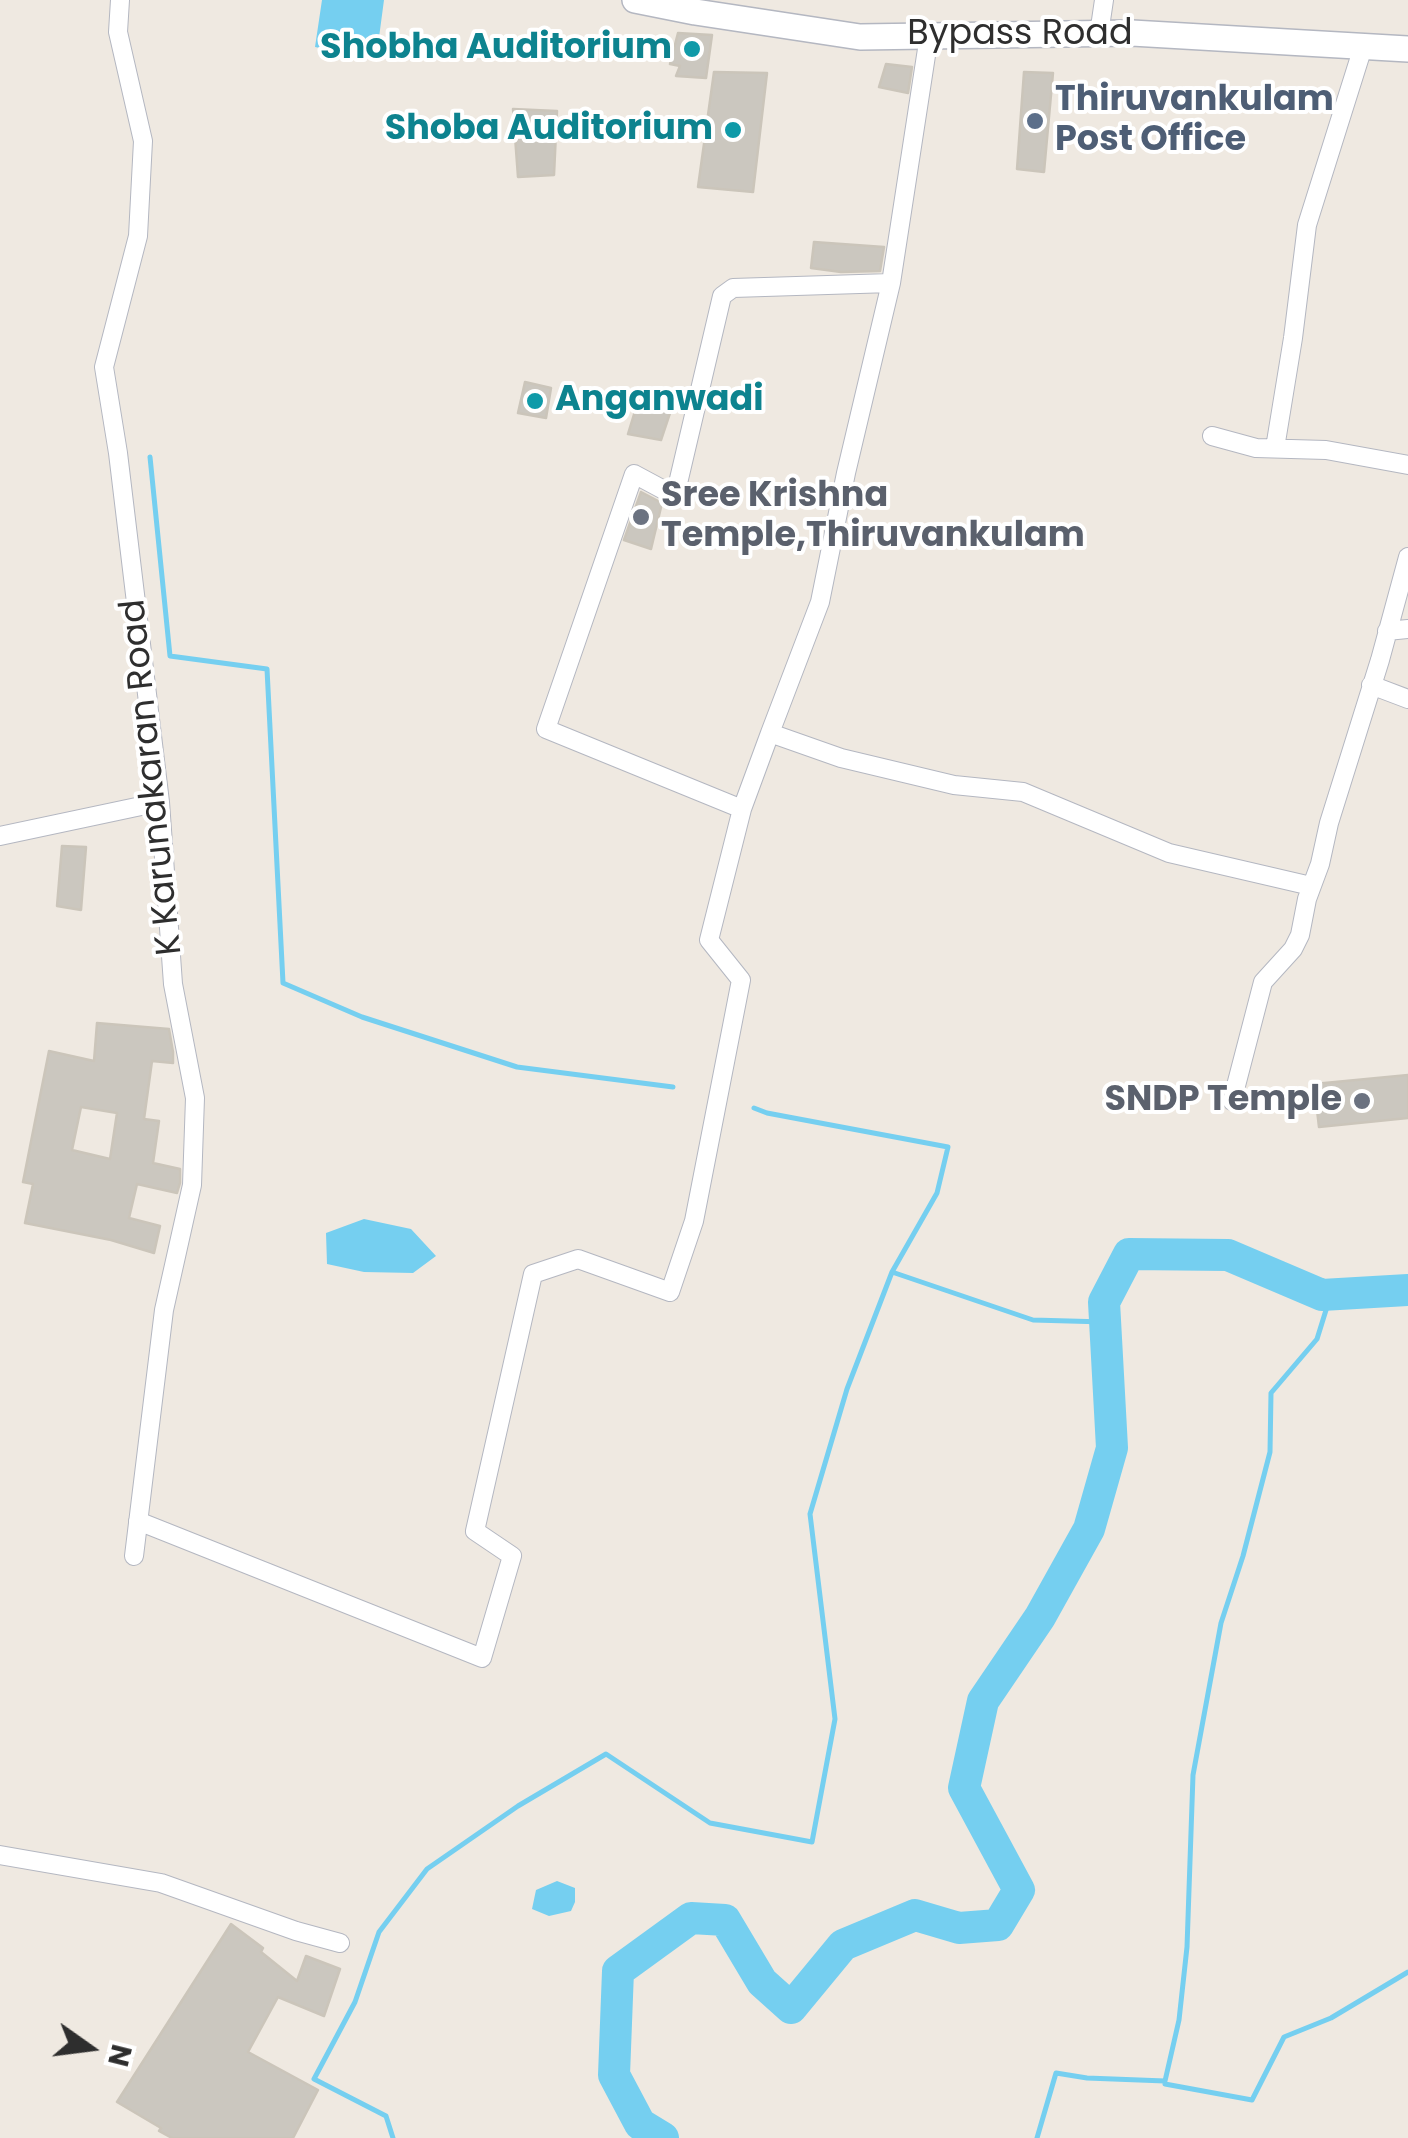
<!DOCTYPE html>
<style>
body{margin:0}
#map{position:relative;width:1408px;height:2138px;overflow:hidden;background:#efe9e1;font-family:Poppins,sans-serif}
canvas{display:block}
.north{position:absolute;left:40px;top:1998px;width:100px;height:100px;-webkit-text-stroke:8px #fff;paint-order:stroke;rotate:104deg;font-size:28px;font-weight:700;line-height:40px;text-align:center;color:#2e2e2e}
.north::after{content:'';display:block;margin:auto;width:35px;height:45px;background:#2e2e2e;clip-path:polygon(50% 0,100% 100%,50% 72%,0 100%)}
</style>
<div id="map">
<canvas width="1408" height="2138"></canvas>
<div class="north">N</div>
</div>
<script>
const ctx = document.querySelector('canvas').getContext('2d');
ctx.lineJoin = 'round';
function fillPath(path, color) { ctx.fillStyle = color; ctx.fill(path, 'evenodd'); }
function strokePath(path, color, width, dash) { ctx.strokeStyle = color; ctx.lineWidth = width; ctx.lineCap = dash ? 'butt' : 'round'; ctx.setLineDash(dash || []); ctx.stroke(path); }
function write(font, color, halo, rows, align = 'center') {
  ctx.font = font + ' Poppins,sans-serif'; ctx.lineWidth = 8; ctx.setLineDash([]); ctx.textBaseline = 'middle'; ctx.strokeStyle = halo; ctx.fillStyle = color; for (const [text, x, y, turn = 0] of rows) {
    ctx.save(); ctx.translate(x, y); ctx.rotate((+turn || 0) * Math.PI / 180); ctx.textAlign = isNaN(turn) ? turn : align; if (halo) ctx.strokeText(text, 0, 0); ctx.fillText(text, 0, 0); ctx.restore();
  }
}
const water = new Path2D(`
 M322 0H384L376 60 315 47Z
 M364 1219 411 1229 436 1256 413 1273 364 1272 327 1264 326 1233Z
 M557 1881 575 1888V1902L571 1911 549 1916 532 1909 536 1890Z`);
const stream = new Path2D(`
 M150 457 170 656 267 669 283 983 362 1017 517 1067 673 1087
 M754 1108 767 1113 948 1147 937 1193 892 1272
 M1165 2084 1252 2100 1284 2037 1331 2018 1408 1972
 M393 2138 386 2116 314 2079 355 2002 379 1932 427 1869 518 1806 606 1754 710 1823 812 1842 835 1719 810 1514 847 1389 892 1272 1033 1320 1105 1322
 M1037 2138 1056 2073 1087 2078 1165 2081 1179 2020 1187 1947 1193 1775 1221 1623 1243 1556 1270 1452 1271 1393 1317 1339 1331 1294`);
const river = new Path2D(`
 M663 2138 640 2124 614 2075 618 1971 691 1918 725 1920 762 1982 791 2008 843 1945 915 1915 959 1928 998 1925 1019 1890 964 1788 983 1701 1040 1617 1089 1529 1112 1448 1104 1302 1129 1254 1228 1255 1322 1295 1408 1290`);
const building = new Path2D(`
 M678 33 712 35 706 78 676 76 680 66 670 64Z
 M886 64 912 67 908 93 879 87Z
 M714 72 767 73 753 192 698 187Z
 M1024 72 1053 73 1044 172 1017 169Z
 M513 109 557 111 554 175 518 177Z
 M814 242 884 247 880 271 841 272 811 268Z
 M525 382 551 388 546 418 518 413Z
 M639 398 673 404 661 440 628 434Z
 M641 492 662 503 651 549 624 540Z
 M62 846 86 847 81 910 57 906Z
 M97 1023 169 1029 173 1052V1063L152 1061 144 1119 159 1121 153 1163 180 1169V1183L177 1193 137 1184 129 1218 160 1226 154 1253 111 1240 25 1223 33 1184 23 1182 49 1051 94 1061ZM81 1107 117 1113 110 1159 72 1150Z
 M1408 1075V1118L1319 1127 1314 1084Z
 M231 1924 263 1948 261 1952 297 1981 306 1956 340 1969 324 2016 278 1997 248 2052 318 2090 293 2138H172L159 2131 161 2128 117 2102Z`);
const street = new Path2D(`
 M120 0 118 32 143 141 138 236 104 367 118 453 160 802 173 984 195 1098 192 1185 164 1310 134 1556
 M1099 34 1104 0
 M1212 436 1256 448 1326 450 1408 465
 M1275 448 1293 338 1307 225 1363 47
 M1387 631 1408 629
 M1371 685 1408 699
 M770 733 820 602 846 473 891 283
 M742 809 770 733 841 758 954 785 1023 792 1169 853 1311 886
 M0 836 160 802
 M1232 1101 1263 982 1293 949 1300 935 1307 899 1320 864 1329 823 1380 660 1408 557
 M138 1521 482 1658 512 1556 475 1531 533 1274 578 1259 670 1292 694 1221 741 980 709 940 742 809 546 729 634 474 675 496 722 296 733 288 891 283 929 36
 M0 1855 161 1883 296 1931 340 1943`);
const secondary = new Path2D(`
 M635 0 695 12 860 37 1132 33 1408 49`);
const markers = [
 [692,49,10,"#0f9aa8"],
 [1035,121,10,"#5c6f8a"],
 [733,130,10,"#0f9aa8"],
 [535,401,10,"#0f9aa8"],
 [641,517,10,"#6b7280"],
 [1362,1101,10,"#6b7280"]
];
const streetNames = [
 ["Bypass Road",1020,35],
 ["K Karunakaran Road",153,777,-96]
];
const cultureNames = [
 ["Shobha Auditorium",672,49],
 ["Shoba Auditorium",713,130],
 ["Anganwadi",555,401,"left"]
];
const serviceNames = [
 ["Thiruvankulam",1055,101],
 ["Post Office",1055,141]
];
const worshipNames = [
 ["Sree Krishna",661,497],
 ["Temple,Thiruvankulam",661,537],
 ["SNDP Temple",1342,1101,"right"]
];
fillPath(water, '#75cff0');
strokePath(stream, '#75cff0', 5);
strokePath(river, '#75cff0', 32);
fillPath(building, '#cbc7bf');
strokePath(building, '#cbc5ba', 2.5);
strokePath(street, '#b4b7c1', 20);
strokePath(secondary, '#b4b7c1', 28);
strokePath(street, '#fff', 18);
strokePath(secondary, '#fff', 25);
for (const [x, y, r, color] of markers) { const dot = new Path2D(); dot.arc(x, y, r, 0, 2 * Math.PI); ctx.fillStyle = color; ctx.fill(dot); strokePath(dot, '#fff', 4); }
write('35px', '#2e2e2e', '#fff', streetNames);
write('bold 35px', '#0d838f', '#fff', cultureNames, 'right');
write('bold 35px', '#4e5e75', '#fff', serviceNames, 'left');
write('bold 35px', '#5b616d', '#fff', worshipNames, 'left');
</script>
